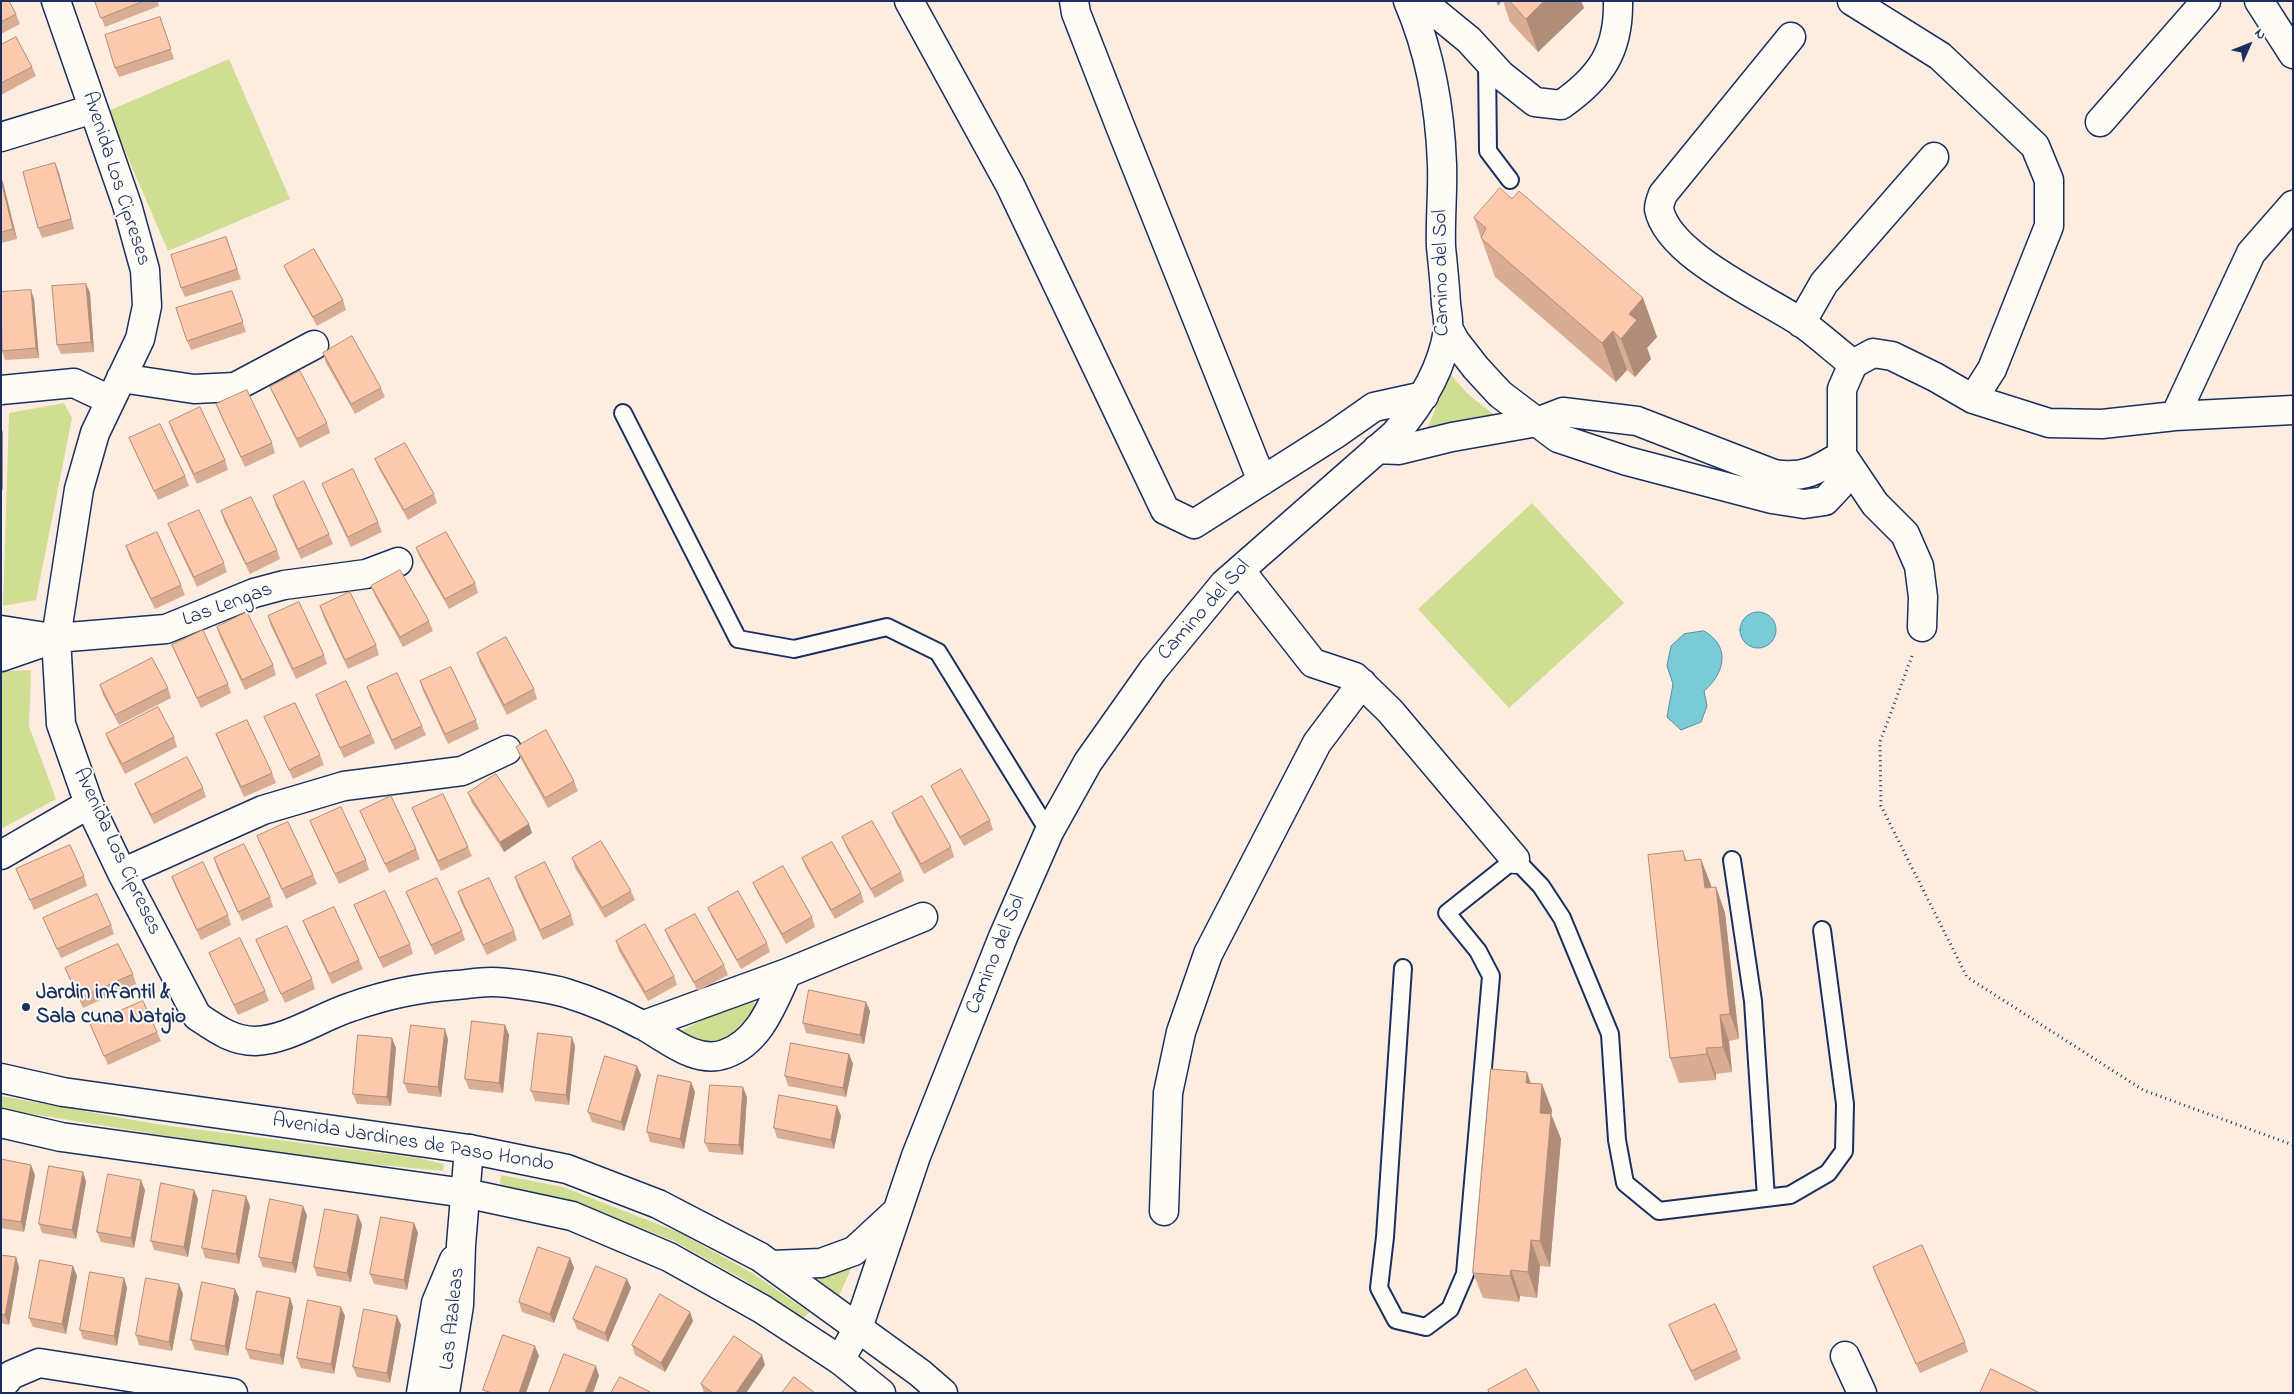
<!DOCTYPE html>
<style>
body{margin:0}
#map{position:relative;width:2294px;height:1394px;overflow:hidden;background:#fdede0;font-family:"Indie Flower",sans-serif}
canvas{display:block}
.frame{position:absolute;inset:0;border:2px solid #1b2f5e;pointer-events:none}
.north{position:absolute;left:2224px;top:20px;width:50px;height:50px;-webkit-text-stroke:4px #fdfcf7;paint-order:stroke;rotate:46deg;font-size:14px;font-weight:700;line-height:20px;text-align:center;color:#1b2f5e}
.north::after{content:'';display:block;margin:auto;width:18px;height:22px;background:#1b2f5e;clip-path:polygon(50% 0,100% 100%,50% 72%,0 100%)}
</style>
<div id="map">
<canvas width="2294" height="1394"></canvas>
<div class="frame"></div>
<div class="north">N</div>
</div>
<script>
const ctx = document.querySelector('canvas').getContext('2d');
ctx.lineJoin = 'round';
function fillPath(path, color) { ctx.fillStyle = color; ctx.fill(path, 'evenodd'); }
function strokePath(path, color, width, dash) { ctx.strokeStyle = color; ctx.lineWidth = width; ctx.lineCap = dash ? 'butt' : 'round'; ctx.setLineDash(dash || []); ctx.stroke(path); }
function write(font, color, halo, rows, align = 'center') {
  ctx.font = font + ' "Indie Flower",sans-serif'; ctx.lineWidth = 4; ctx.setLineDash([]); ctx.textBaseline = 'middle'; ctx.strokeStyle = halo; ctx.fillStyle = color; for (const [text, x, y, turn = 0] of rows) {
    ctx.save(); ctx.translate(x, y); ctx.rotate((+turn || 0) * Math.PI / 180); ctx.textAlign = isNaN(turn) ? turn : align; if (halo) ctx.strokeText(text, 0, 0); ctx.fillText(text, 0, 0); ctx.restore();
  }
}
const green = new Path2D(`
 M229 59 290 199 168 251 108 111Z
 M1450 374 1469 395 1497 417 1426 431Z
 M64 403 72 418 36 600 3 606 9 413Z
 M1532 503 1624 603 1509 708 1418 609Z
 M31 670 29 726 56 799 1 829V671Z
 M742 1000H753L756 1010 733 1039 710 1047 671 1036Z
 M1 1096 156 1124 418 1158 444 1164 443 1171 296 1157 1 1109Z
 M501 1175 563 1187 678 1232 752 1273 809 1312 802 1321 746 1281 672 1240 560 1198 500 1185Z
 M854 1262 839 1296 811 1274Z`);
const water = new Path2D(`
 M1740 630a18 18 0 1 1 36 0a18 18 0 1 1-36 0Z
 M1704 631C1731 646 1725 673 1704 691L1707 706 1701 722 1681 730 1667 717 1673 684 1667 666 1671 646 1684 634Z`);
const path = new Path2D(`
 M1912 656 1880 742 1881 806 1967 977 2143 1090 2293 1145`);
const service = new Path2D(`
 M1487 60 1488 151 1510 180
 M623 413 738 639 794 649 887 627 938 652 1049 832
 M1732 860 1753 1001 1766 1198
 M1403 968 1385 1237 1379 1288 1396 1320 1426 1327 1450 1309 1465 1274 1491 976 1478 951 1447 913 1515 859 1541 886 1562 918 1610 1034 1617 1140 1625 1183 1659 1211 1790 1195 1828 1173 1844 1151 1845 1104 1822 930`);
const minor = new Path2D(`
 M56 1 127 205 145 270 147 306 140 339 95 433 79 489 56 638 61 724 89 804 122 873 197 1016C215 1028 232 1041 255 1041 288 1040 320 1017 351 1007 388 994 418 988 457 985 468 984 480 982 491 982 508 982 550 988 566 993 592 1001 618 1012 642 1025 666 1037 695 1065 725 1054 760 1042 773 1003 787 973L923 917
 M909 1 1010 185 1165 510 1194 524 1334 435 1374 407 1424 396
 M1074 1 1076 13 1120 126 1262 481
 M1852 1 1940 56 2035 146 2049 180V226L1992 369 1973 399
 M2259 1 2293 54
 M1410 6 1436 13 1469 40 1501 75 1535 102 1561 105C1601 77 1619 51 1618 1
 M1791 37 1663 194C1661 199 1659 204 1659 209 1668 256 1765 298 1802 323 1820 336 1836 351 1853 364
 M2100 122 2206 1
 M1 137 93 109
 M1801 323 1824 283 1934 157
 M1448 328 1455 341 1476 368 1500 394 1558 438 1627 461 1772 499 1804 504 1825 501 1839 486 1842 455V389L1853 364 1873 353 1892 356 1935 377 1973 399 2049 423 2102 424 2175 416 2293 410
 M121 378 194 389 235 387 314 345
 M1 390 74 383 110 400
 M2175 416 2251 253 2293 205
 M1377 449 1399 450 1452 437 1537 422 1563 412 1637 421 1774 474C1803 479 1818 470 1842 455
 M1842 455 1875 504 1905 534 1919 566 1923 597 1922 627
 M1240 570 1313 663 1355 677 1390 711 1515 859
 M1 630 52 638
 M1 657 56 638 166 629 254 593 284 585 366 574 398 562
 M1 855 89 804
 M122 873 263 810 344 786 462 771 507 750
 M644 1025 787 973
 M1164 1211 1168 1093 1181 1032 1208 954 1317 743 1362 683
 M772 1265 821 1263 854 1251 895 1213
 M1845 1356 1862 1393
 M840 1360 858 1328 916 1156 1003 937 1049 832 1088 762 1153 670 1224 584 1395 434C1421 404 1442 370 1448 330 1449 322 1447 312 1446 304 1445 285 1443 266 1441 247 1440 220 1443 192 1442 164 1440 109 1430 52 1408 1
 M1 1387 11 1375 39 1363 233 1393
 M421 1393 436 1303 454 1260
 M445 1393 459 1305 461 1245 469 1149`);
const tertiary = new Path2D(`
 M1 1078 63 1092 469 1149 567 1169 658 1204 760 1257 920 1373 943 1393
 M1 1123 61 1137 465 1193 572 1216 669 1257 762 1309 840 1360 881 1393`);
const wall = new Path2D(`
 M1 1 16 14 20 24 1 34Z
 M95 1H158L159 6 105 27Z
 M1503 1H1581L1584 8 1538 52 1510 22Z
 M160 17 174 59 119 77 115 68Z
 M1 45 32 67 36 76 1 95Z
 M55 163 59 173 74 229 42 238 38 228Z
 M1 178 17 239 1 243Z
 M1512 199 1643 298 1657 337 1647 348 1651 359 1635 377 1627 370 1616 382 1495 277 1474 218Z
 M226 237 241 279 185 297 181 288Z
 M284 266 343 300 346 310 317 326 288 275Z
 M86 284 90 293 94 352 61 354 57 345Z
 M232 291 246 332 191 350 187 341Z
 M34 299 39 358 5 360 2 351Z
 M323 353 381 388 385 397 355 414 326 363Z
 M270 387 327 423 330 433 300 448 274 396Z
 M216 404 272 443 275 453 245 467 220 414Z
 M169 422 225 460 228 470 197 484 172 431Z
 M129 438 185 476 189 486 158 500 133 447Z
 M375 459 434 494 437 503 408 520 379 469Z
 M322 484 378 522 382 532 351 547 326 494Z
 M273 496 329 534 333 544 301 559 276 506Z
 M221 511 277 550 280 559 250 574 224 521Z
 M168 524 224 563 227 572 197 587 172 534Z
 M126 546 181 585 185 595 155 609 129 556Z
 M416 548 475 583 478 593 449 609 420 558Z
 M371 586 429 621 433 631 403 647 375 596Z
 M320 606 376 645 379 655 348 669 323 616Z
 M268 616 324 655 327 664 296 679 271 626Z
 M217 627 273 665 276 675 245 690 220 637Z
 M172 645 228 684 231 693 201 708 176 655Z
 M477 653 534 689 537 699 507 715 480 663Z
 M420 681 476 720 479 729 448 744 423 691Z
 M100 685 168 688 171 698 119 725 103 695Z
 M367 687 422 726 426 735 395 750 370 697Z
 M316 695 371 734 375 743 344 758 319 704Z
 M264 717 320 755 324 765 293 779 268 726Z
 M106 734 174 737 177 747 125 774 109 743Z
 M216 734 272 773 276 783 244 797 220 744Z
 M516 747 574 781 578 791 548 808 520 757Z
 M135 784 203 788 206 797 154 824 139 794Z
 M931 786 990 820 993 830 964 846 935 795Z
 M468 793 529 824 532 833 504 852 472 803Z
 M412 808 468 847 472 856 441 871 416 818Z
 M360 811 416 849 420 859 389 873 364 820Z
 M892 813 951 847 954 857 924 874 896 823Z
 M310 821 366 860 369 870 339 884 314 831Z
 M257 836 313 875 317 884 286 899 261 846Z
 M842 837 901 872 904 881 875 898 846 847Z
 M1683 851 1687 861 1711 885V887H1716L1725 913 1739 1039 1729 1041 1732 1072 1716 1074V1080L1679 1083 1670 1058Z
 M214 858 270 897 273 907 242 921 217 868Z
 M572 858 631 891 635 900 605 918 575 868Z
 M802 858 861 893 864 902 835 919 806 868Z
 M16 869 84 876 87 886 34 910Z
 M172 877 228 915 231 925 201 940 175 886Z
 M515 877 571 915 574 925 543 940 518 887Z
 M753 883 812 917 815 927 786 944 757 892Z
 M406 892 462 931 465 940 435 955 410 902Z
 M458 892 514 931 517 940 487 955 461 902Z
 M354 905 410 944 413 954 383 968 358 915Z
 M708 908 767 943 770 952 741 969 712 918Z
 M43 918 111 925 114 934 61 958Z
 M303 921 359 960 363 969 332 984 307 931Z
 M665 930 724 965 728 975 698 991 669 940Z
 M256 940 312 979 315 989 285 1003 260 950Z
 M616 941 674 976 677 985 648 1001 619 951Z
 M209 953 265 991 269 1001 238 1015 213 962Z
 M65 968 133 974 136 984 83 1008 69 977Z
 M866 1002 870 1011 864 1044 806 1033 803 1023Z
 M90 1024 157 1032 161 1041 108 1065Z
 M505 1025 509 1035 503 1093 469 1089 465 1079Z
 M448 1039 441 1097 408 1093 404 1083Z
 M575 1046 569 1105 535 1101 531 1091Z
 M396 1048 391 1106 357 1104 353 1094Z
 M849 1054 853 1064 846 1097 788 1086 785 1076Z
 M641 1075 624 1131 592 1122 588 1112Z
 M691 1082 695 1092 684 1149 650 1142 647 1132Z
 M1530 1083 1542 1084 1552 1110 1551 1114 1561 1139 1550 1267 1540 1266 1537 1298 1520 1296 1519 1302 1483 1298 1473 1273Z
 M747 1097 743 1155 709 1152 705 1143Z
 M837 1106 841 1116 834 1149 777 1138 774 1128Z
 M1 1159 35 1175 24 1232 1 1228Z
 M83 1172 86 1182 76 1239 42 1233 39 1224Z
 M145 1190 134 1248 101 1242 97 1232Z
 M194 1190 198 1199 188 1257 154 1250 151 1241Z
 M250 1206 239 1264 205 1258 202 1248Z
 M307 1215 296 1273 263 1267 259 1257Z
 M414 1223 418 1233 407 1290 374 1284 370 1274Z
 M362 1225 351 1282 317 1276 314 1267Z
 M1 1255 16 1257 19 1267 9 1325 1 1323Z
 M570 1258 574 1268 554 1323 522 1312 519 1302Z
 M73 1266 77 1276 66 1334 33 1327 29 1318Z
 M1873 1267 1965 1342 1968 1352 1920 1373 1876 1276Z
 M124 1278 127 1288 117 1346 83 1339 80 1330Z
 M627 1279 631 1288 608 1342 577 1329 573 1319Z
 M235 1289 239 1298 228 1356 195 1350 191 1340Z
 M183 1294 172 1351 139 1345 136 1335Z
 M290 1298 293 1307 283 1365 250 1359 246 1349Z
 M690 1312 693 1321 665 1372 635 1355 632 1345Z
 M345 1316 334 1374 301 1368 297 1358Z
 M401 1325 390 1383 357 1377 353 1367Z
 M1669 1325 1737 1350 1741 1359 1695 1381 1673 1335Z
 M765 1365 746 1393H704L701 1384Z`);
const shadedWall = new Path2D(`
 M1496 1H1502L1498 6Z
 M1544 1H1581L1584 8 1538 52 1526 19Z
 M55 163 59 173 74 229 71 219Z
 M1 178 3 182 17 239 13 229Z
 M86 284 90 293 94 352 91 342Z
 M31 290 34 299 39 358 36 348Z
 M1643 298 1657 337 1647 348 1651 359 1635 377 1621 339 1629 314Z
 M1613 331 1627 370 1616 382 1602 343Z
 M1 428 3 432V491L1 485Z
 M529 824 532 833 504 852 500 842Z
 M1701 859 1711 885 1714 914 1705 888Z
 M1716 887 1725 913 1739 1039 1730 1014Z
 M866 1002 870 1011 864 1044 860 1035Z
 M1720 1015 1729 1041 1732 1072 1723 1047Z
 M505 1025 509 1035 503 1093 499 1083Z
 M445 1029 448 1039 441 1097 438 1087Z
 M572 1037 575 1046 569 1105 566 1095Z
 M392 1038 396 1048 391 1106 387 1097Z
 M1706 1048 1716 1074V1080L1707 1054Z
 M849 1054 853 1064 846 1097 843 1088Z
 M637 1066 641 1075 624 1131 621 1122Z
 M1527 1072 1536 1098 1526 1083Z
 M691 1082 695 1092 684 1149 680 1139Z
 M1542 1084 1552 1110 1549 1138 1540 1113Z
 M743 1087 747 1097 743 1155 739 1145Z
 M837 1106 841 1116 834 1149 831 1140Z
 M1551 1114 1561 1139 1550 1267 1540 1241Z
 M31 1165 35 1175 24 1232 21 1222Z
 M83 1172 86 1182 76 1239 72 1230Z
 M141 1180 145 1190 134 1248 131 1238Z
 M194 1190 198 1199 188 1257 184 1247Z
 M246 1196 250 1206 239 1264 236 1254Z
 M303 1206 307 1215 296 1273 292 1263Z
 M358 1215 362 1225 351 1282 347 1273Z
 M414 1223 418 1233 407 1290 404 1280Z
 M1531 1240 1540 1266 1537 1298 1528 1272Z
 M16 1257 19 1267 9 1325 5 1315Z
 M570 1258 574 1268 554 1323 550 1314Z
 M73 1266 77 1276 66 1334 62 1324Z
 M1511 1270 1520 1296 1519 1302 1510 1276Z
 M124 1278 127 1288 117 1346 114 1336Z
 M627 1279 631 1288 608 1342 605 1333Z
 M179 1284 183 1294 172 1351 169 1342Z
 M235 1289 239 1298 228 1356 225 1346Z
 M290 1298 293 1307 283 1365 280 1355Z
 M341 1307 345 1316 334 1374 331 1364Z
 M690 1312 693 1321 665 1372 661 1363Z
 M397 1316 401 1325 390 1383 387 1373Z
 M535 1346 539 1356 526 1393H519Z
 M762 1355 765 1365 746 1393H736Z
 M596 1366 599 1376 593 1393H585Z`);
const building = new Path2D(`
 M1 1H9L16 14 1 22Z
 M95 1H144L101 18Z
 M1510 1H1544L1526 19Z
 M160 17 171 49 115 68 105 35Z
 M16 37 32 67 1 83V45Z
 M55 163 71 219 38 228 23 172Z
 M1 180 13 229 1 232Z
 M1500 188 1512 199 1519 191 1643 298 1629 314 1637 320 1621 339 1613 331 1602 343 1481 238 1486 228 1474 218Z
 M226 237 237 269 181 288 171 255Z
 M314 249 343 300 313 317 284 266Z
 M86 284 91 342 57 345 52 286Z
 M31 290 36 348 2 351 1 292Z
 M232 291 243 322 187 341 176 308Z
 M352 336 381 388 351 404 323 353Z
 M300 371 327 423 297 439 270 387Z
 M247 390 272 443 241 457 216 404Z
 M200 407 225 460 194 474 169 422Z
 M160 424 185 476 154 491 129 438Z
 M405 443 434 494 404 510 375 459Z
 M353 469 378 522 348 537 322 484Z
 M304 481 329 534 298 549 273 496Z
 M251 497 277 550 246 564 221 511Z
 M199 510 224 563 194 577 168 524Z
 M157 532 181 585 151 599 126 546Z
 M446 532 475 583 445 599 416 548Z
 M400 570 429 621 400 637 371 586Z
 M350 592 376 645 345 660 320 606Z
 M299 602 324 655 293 669 268 616Z
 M247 612 273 665 242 680 217 627Z
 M203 630 228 684 197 698 172 645Z
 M506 637 534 689 504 705 477 653Z
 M152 658 168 688 115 715 100 685Z
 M451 667 476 720 445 734 420 681Z
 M397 673 422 726 392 740 367 687Z
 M346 681 371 734 340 748 316 695Z
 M295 703 320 755 289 770 264 717Z
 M158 707 174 737 122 764 106 734Z
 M247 720 272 773 241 787 216 734Z
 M546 730 574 781 545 798 516 747Z
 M187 757 203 788 151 815 135 784Z
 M961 769 990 820 960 837 931 786Z
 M496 774 529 824 500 842 468 793Z
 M443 794 468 847 438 861 412 808Z
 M391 796 416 849 385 864 360 811Z
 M922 796 951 847 921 864 892 813Z
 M341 807 366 860 335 874 310 821Z
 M872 821 901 872 871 889 842 837Z
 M288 822 313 875 282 889 257 836Z
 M601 841 631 891 602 908 572 858Z
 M832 842 861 893 831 910 802 858Z
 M244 844 270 897 238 912 214 858Z
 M70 845 84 876 30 900 16 869Z
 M1683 851 1685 861 1701 859 1705 888 1716 887 1730 1014 1720 1015 1723 1047 1706 1048 1707 1054 1670 1058 1648 855Z
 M203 862 228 915 197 930 172 877Z
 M545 862 571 915 540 930 515 877Z
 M783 866 812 917 782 934 753 883Z
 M437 878 462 931 431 945 406 892Z
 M489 878 514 931 483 945 458 892Z
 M385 891 410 944 379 958 354 905Z
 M738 891 767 943 737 960 708 908Z
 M97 894 111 925 57 949 43 918Z
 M334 907 359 960 329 974 303 921Z
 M695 914 724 965 694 982 665 930Z
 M645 924 674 976 645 992 616 941Z
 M287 926 312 979 281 994 256 940Z
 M240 938 265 991 234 1005 209 953Z
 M118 944 133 974 79 998 65 968Z
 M809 990 866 1002 860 1035 803 1023Z
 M143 1001 157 1032 104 1056 90 1024Z
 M472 1021 505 1025 499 1083 465 1079Z
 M411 1025 445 1029 438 1087 404 1083Z
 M538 1033 572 1037 566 1095 531 1091Z
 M358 1035 392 1038 387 1097 353 1094Z
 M791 1043 849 1054 843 1088 785 1076Z
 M605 1056 637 1066 621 1122 588 1112Z
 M1491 1069 1527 1072 1526 1083 1542 1084 1540 1113 1551 1114 1540 1241 1531 1240 1528 1272 1511 1270 1510 1276 1473 1273Z
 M658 1075 691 1082 680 1139 647 1132Z
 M710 1085 743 1087 739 1145 705 1143Z
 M779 1095 837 1106 831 1140 774 1128Z
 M1 1159 31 1165 21 1222 1 1219Z
 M49 1166 83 1172 72 1230 39 1224Z
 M108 1174 141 1180 131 1238 97 1232Z
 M161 1183 194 1190 184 1247 151 1241Z
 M213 1190 246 1196 236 1254 202 1248Z
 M270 1199 303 1206 292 1263 259 1257Z
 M325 1209 358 1215 347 1273 314 1267Z
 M381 1217 414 1223 404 1280 370 1274Z
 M1922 1245 1965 1342 1916 1364 1873 1267Z
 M538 1247 570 1258 550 1314 519 1302Z
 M1 1255 16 1257 5 1315 1 1314Z
 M40 1260 73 1266 62 1324 29 1318Z
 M596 1266 627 1279 605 1333 573 1319Z
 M90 1272 124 1278 114 1336 80 1330Z
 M146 1278 179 1284 169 1342 136 1335Z
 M202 1282 235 1289 225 1346 191 1340Z
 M257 1291 290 1298 280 1355 246 1349Z
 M660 1294 690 1312 661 1363 632 1345Z
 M308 1300 341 1307 331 1364 297 1358Z
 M1715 1304 1737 1350 1691 1371 1669 1325Z
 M364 1309 397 1316 387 1373 353 1367Z
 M503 1335 535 1346 519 1393H492L483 1390Z
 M734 1336 762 1355 736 1393H713L701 1384Z
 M564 1354 596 1366 585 1393H549Z
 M1526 1369 1540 1393H1489L1488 1390Z
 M1991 1369 2040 1393H1980Z
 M620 1377 650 1392V1393H611Z
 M794 1377 815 1393H782Z`);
const markers = [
 [26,1007,5,"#1b2f5e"]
];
const streetNames = [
 ["Avenida Los Cipreses",115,179,72],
 ["Camino del Sol",1443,273,-91],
 ["Las Lengas",228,606,-20],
 ["Camino del Sol",1205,611,-48],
 ["Avenida Los Cipreses",116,852,65],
 ["Camino del Sol",997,955,-68],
 ["Avenida Jardines de Paso Hondo",413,1144,9],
 ["Las Azaleas",454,1319,-84]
];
const poiNames = [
 ["Jardin infantil &",36,995],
 ["Sala cuna Natgio",36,1019]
];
fillPath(green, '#cfde92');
fillPath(water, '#7bcbd7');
strokePath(water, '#558da7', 1);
strokePath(service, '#1b2f5e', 20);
strokePath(minor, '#1b2f5e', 31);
strokePath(tertiary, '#1b2f5e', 31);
strokePath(path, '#1b2f5e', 3, [1, 4]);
strokePath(service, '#fdfcf7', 16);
strokePath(minor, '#fdfcf7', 28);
strokePath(tertiary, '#fdfcf7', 28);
fillPath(wall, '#d9ad94');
fillPath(shadedWall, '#b08d78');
fillPath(building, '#fcc9ac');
strokePath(building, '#b08d78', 1);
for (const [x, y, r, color] of markers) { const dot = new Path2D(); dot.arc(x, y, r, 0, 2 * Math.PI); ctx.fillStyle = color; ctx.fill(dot); strokePath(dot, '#fdfcf7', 2); }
write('21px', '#1b2f5e', '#fdfcf7', streetNames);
write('bold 21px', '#1b2f5e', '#fdfcf7', poiNames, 'left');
</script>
